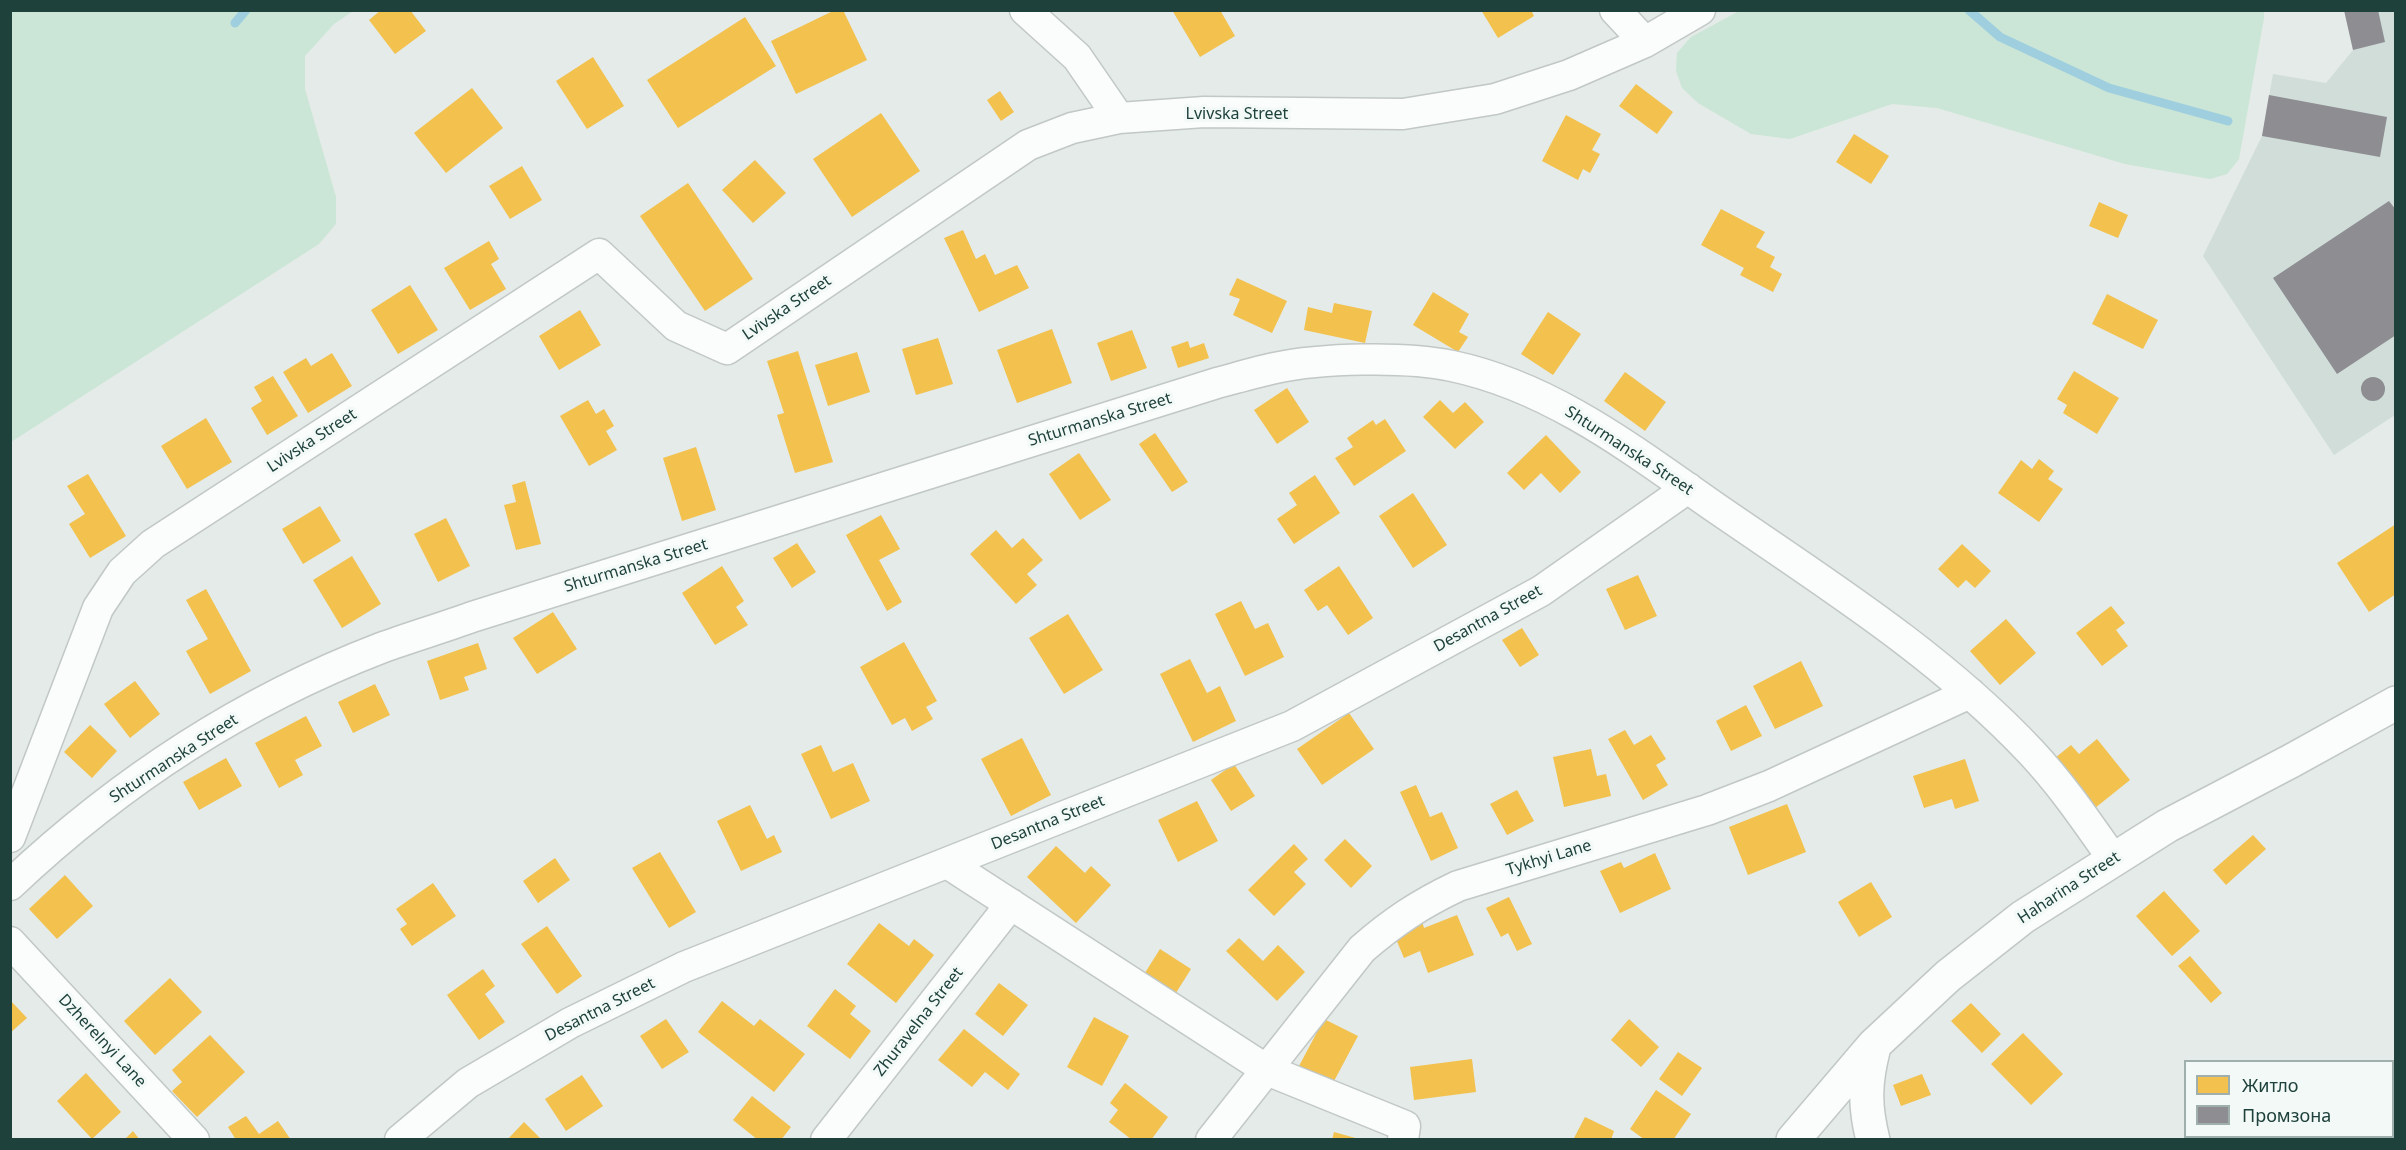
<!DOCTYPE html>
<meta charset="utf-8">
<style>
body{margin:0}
#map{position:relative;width:2406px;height:1150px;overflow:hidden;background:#e4ebe8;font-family:"Noto Sans",sans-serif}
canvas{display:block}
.frame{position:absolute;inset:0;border:12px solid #1f413b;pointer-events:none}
.legend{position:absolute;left:2184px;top:1060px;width:210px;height:78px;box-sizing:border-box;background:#f2f9f7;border:2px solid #9eafac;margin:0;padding:8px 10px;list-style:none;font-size:18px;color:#1f413b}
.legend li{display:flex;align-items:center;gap:12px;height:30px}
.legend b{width:30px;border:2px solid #9eafac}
</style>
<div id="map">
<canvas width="2406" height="1150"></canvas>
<div class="frame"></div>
<ul class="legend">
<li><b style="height:16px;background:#f2c14e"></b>Житло</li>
<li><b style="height:16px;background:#8d8d92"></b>Промзона</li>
</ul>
</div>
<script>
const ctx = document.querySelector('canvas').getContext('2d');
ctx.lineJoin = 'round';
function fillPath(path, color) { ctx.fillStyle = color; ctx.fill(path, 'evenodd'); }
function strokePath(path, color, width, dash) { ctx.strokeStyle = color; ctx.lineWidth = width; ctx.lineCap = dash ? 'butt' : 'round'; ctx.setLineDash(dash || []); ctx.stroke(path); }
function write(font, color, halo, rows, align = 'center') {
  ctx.font = font + ' "Noto Sans",sans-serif'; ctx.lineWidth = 6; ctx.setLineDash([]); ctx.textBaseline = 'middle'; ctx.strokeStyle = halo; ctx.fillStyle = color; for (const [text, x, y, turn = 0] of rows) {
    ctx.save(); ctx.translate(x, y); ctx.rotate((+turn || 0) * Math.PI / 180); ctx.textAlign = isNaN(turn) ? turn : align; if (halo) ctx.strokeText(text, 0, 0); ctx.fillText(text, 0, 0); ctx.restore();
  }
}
const built = new Path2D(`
 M2344 11H2395V415L2334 455 2203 256 2262 136 2273 74 2326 83 2353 50Z`);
const green = new Path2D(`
 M11 10 353 11 334 24 305 56V89L336 197V224L319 244 11 442Z
 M2264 11V18L2239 159 2227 174 2210 179 2125 164 1937 108 1892 104 1790 139 1751 134 1698 103 1682 88 1676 71 1677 53 1691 37 1739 11Z`);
const homes = new Path2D(`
 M381 10H410L426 31 395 54 369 20Z
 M835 10H843L867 60 796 94 771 41Z
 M1172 10H1220L1235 36 1200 57Z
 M1481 10H1531L1534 16 1498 38Z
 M745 17 776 66 678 128 647 80Z
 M593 57 624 106 587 129 556 81Z
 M1636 84 1673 112 1657 134 1619 106Z
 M472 88 503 128 446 173 414 133Z
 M1000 91 1014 112 1001 121 987 100Z
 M881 113 920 171 852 217 813 159Z
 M1566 115 1601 134 1592 150 1600 154 1590 173 1583 169 1578 180 1542 161Z
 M1854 134 1889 156 1871 184 1836 162Z
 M755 160 786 193 753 223 722 190Z
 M522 166 542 200 510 219 489 186Z
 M688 183 753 279 705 311 640 216Z
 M2099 202 2128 215 2118 238 2089 226Z
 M1721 209 1765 232 1756 247 1775 257 1770 267 1782 274 1773 292 1740 275 1744 268 1701 245Z
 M963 230 976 259 985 254 995 275 1017 265 1029 288 979 312 944 238Z
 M489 241 499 259 491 264 506 289 470 310 444 268Z
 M1237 278 1287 301 1272 333 1233 315 1240 299 1229 295Z
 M410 285 438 330 398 354 371 310Z
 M1433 292 1469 314 1459 332 1468 337 1458 352 1413 325Z
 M2107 294 2158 320 2143 349 2092 324Z
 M1334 303 1372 311 1365 343 1304 330 1308 307 1332 313Z
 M580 310 601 345 559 370 539 336Z
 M1548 312 1581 334 1553 375 1521 354Z
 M1052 329 1072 383 1017 403 997 350Z
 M1132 330 1147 368 1111 381 1097 343Z
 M938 338 953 384 916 395 902 349Z
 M1188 341 1190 348 1204 343 1209 358 1178 368 1171 347Z
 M798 351 833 462 795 473 777 415 784 413 767 361Z
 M857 352 870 392 828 406 815 365Z
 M332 353 352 386 308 413 283 372 306 358 311 366Z
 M2074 371 2119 398 2097 434 2063 413 2067 405 2057 399Z
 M1625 372 1666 402 1645 431 1604 401Z
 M273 376 298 416 267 435 251 408 262 401 254 387Z
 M1287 388 1309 422 1277 444 1254 410Z
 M588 400 596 414 604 409 614 426 606 431 617 450 589 466 560 416Z
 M1440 400 1453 413 1465 402 1484 422 1455 449 1423 417Z
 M206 418 232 462 187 489 161 446Z
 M1385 419 1406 451 1354 486 1335 458 1353 447 1347 438 1373 420 1376 425Z
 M1155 433 1188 482 1172 492 1139 444Z
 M1546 435 1581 472 1560 493 1541 473 1524 490 1507 473Z
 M696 447 716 510 682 521 663 458Z
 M1079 453 1111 500 1080 520 1049 474Z
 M2039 459 2054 471 2048 479 2063 489 2039 522 1998 493 2021 460 2032 469Z
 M88 474 126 536 90 558 69 524 85 514 67 486Z
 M1315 475 1340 513 1294 544 1277 519 1297 505 1289 493Z
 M525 481 541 544 516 550 504 505 516 502 512 485Z
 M1413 493 1447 545 1413 568 1379 516Z
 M320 506 341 541 303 564 282 529Z
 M881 515 900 549 879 560 902 602 887 611 846 535Z
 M446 518 470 566 438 582 414 534Z
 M2396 524V594L2369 612 2337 563Z
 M996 530 1012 548 1023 538 1043 560 1027 574 1037 585 1016 604 970 554Z
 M797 543 816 572 792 588 773 558Z
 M1962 544 1991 571 1975 588 1966 580 1958 588 1938 569Z
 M352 556 381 604 342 628 313 580Z
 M722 566 744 601 736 607 748 625 715 645 682 593Z
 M1339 566 1373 618 1348 635 1327 605 1318 611 1304 590Z
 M1638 575 1657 616 1625 630 1606 589Z
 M206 589 251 671 210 694 186 651 208 639 186 600Z
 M1241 601 1255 629 1268 623 1284 657 1245 676 1215 614Z
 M2111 606 2125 623 2116 630 2128 646 2102 666 2076 633Z
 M553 612 577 649 537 674 513 638Z
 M1068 614 1103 670 1064 694 1029 638Z
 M2006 619 2036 653 2000 685 1970 651Z
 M1522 628 1539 655 1520 667 1502 640Z
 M904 642 937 701 926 707 933 719 912 731 905 718 892 725 860 667Z
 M478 643 487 669 464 677 469 690 440 700 427 661Z
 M1190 659 1207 693 1220 686 1236 721 1193 742 1160 674Z
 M1801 661 1823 706 1775 729 1753 686Z
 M135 681 160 714 130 738 104 704Z
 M375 684 390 715 353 733 338 702Z
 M1746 705 1762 736 1731 751 1716 721Z
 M1349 713 1374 749 1322 785 1297 749Z
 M306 716 322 746 295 760 303 775 279 788 255 743Z
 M90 725 117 751 92 778 64 752Z
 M1625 730 1634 745 1651 735 1666 759 1656 765 1668 785 1643 800 1608 739Z
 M1022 738 1051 795 1011 816 981 759Z
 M2097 739 2130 780 2095 808 2055 758 2071 745 2079 754Z
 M821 745 833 772 853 763 870 801 831 819 801 754Z
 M1591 749 1597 776 1606 774 1611 796 1564 807 1553 757Z
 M226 758 242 786 199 810 183 782Z
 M1965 759 1979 801 1955 809 1952 799 1924 808 1913 776Z
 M1234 764 1255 796 1231 811 1211 780Z
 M1416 785 1430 817 1442 812 1458 848 1431 861 1400 792Z
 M1517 790 1534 821 1507 835 1490 804Z
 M1197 801 1218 841 1178 862 1158 820Z
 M1787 804 1806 852 1748 875 1729 827Z
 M750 805 767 839 774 835 782 852 741 871 717 821Z
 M2253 835 2266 849 2226 885 2213 870Z
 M1345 839 1372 866 1351 888 1324 860Z
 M1294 844 1308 859 1294 872 1306 884 1274 916 1248 890Z
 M1056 846 1085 873 1091 866 1111 885 1076 923 1027 877Z
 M660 852 696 912 669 928 632 868Z
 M1655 853 1671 889 1620 913 1600 871 1621 862 1624 868Z
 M555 858 570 880 538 903 523 881Z
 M65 875 93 906 57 939 29 909Z
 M1871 882 1892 917 1859 937 1838 902Z
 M433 883 456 916 412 946 400 929 407 924 396 909Z
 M2164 891 2200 931 2172 956 2136 916Z
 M1509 897 1532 944 1517 951 1508 933 1501 937 1486 908Z
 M1457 915 1474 955 1428 973 1420 951 1404 958 1393 932 1422 921 1424 928Z
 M879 923 909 946 914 939 934 955 896 1003 847 964Z
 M547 926 582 976 557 994 521 944Z
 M1239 938 1263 961 1278 945 1305 972 1277 1001 1226 951Z
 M1160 949 1191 969 1174 996 1143 976Z
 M2190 956 2222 993 2211 1003 2178 966Z
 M483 969 495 986 485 994 505 1022 479 1040 447 995Z
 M170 978 202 1012 155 1055 124 1021Z
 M999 983 1028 1005 1003 1036 975 1014Z
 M835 989 856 1006 850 1014 871 1031 850 1059 807 1026Z
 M10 1000 27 1018 10 1033Z
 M722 1001 754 1026 760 1019 805 1054 774 1092 698 1032Z
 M1971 1003 2001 1034 1982 1053 1951 1021Z
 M1094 1017 1129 1036 1102 1086 1067 1067Z
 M666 1019 689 1052 662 1069 640 1036Z
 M1324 1019 1358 1036 1333 1083 1299 1066Z
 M1629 1019 1659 1047 1641 1067 1611 1040Z
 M964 1029 1020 1074 1008 1090 985 1072 972 1087 938 1060Z
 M2023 1033 2063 1074 2031 1105 1991 1064Z
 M210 1035 245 1072 197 1117 172 1091 182 1082 172 1070Z
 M1678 1052 1702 1068 1682 1096 1659 1079Z
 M1472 1059 1476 1092 1414 1100 1410 1067Z
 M86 1073 121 1112 92 1139 57 1101Z
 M1922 1074 1931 1095 1901 1106 1893 1085Z
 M582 1075 603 1106 566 1131 545 1099Z
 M1125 1083 1168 1117 1151 1140H1132L1109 1122 1118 1110 1110 1103Z
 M1656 1090 1691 1114 1673 1140H1645L1630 1129Z
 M752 1096 791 1127 781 1140H758L733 1120Z
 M246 1116 259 1134 278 1121 291 1140H236L228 1127Z
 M1585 1117 1614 1131 1611 1140H1573Z
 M524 1122 542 1140H507Z
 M133 1131 140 1140H124Z
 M1334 1132 1359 1139V1140H1332Z`);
const industry = new Path2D(`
 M2344 10H2378L2385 42 2353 50Z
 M2269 95 2387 117 2380 157 2262 136Z
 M2389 201 2396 210V335L2337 374 2273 278Z
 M2361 389a12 12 0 1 1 24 0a12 12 0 1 1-24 0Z`);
const stream = new Path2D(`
 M1969 10 2000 37 2109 88 2228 121
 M235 23 246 10`);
const minor = new Path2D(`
 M1025 10 1077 57 1119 118
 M1615 10 1645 42
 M10 837 98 608 122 572 153 544 599 254 676 326 727 349 1028 145 1072 128 1119 118 1204 112 1403 114 1495 99 1569 75 1645 42 1700 10
 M947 863 1267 1070 1405 1126 1403 1140
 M10 885C118 783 243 701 381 648 411 637 442 628 472 617L1217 383C1236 378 1256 372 1275 368 1320 358 1407 356 1452 366 1552 387 1634 451 1716 508 1825 583 1940 655 2031 752 2062 785 2087 822 2113 859
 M10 942 194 1140
 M400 1140 468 1083 570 1023 684 967 1292 726 1541 591 1688 488
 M826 1140 1011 904
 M1211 1140 1362 949C1393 922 1420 904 1458 886L1707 810 1769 786 1970 693`);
const tertiary = new Path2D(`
 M1793 1140 1874 1045 1948 976 2023 917 2167 826 2291 761 2396 703
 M1873 1140C1864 1105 1865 1081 1874 1047`);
const streetNames = [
 ["Lvivska Street",1237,114],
 ["Lvivska Street",787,308,-34],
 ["Shturmanska Street",1100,420,-17],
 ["Lvivska Street",312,441,-33],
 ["Shturmanska Street",1629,451,33],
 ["Shturmanska Street",636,566,-17],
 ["Desantna Street",1488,619,-29],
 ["Shturmanska Street",174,759,-33],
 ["Desantna Street",1048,823,-22],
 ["Tykhyi Lane",1549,858,-17],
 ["Haharina Street",2069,888,-33],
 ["Desantna Street",600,1010,-27],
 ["Zhuravelna Street",919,1022,-52],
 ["Dzherelnyi Lane",102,1041,47]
];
fillPath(built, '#d1ddd8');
fillPath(green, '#cbe6d6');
fillPath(homes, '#f2c14e');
fillPath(industry, '#8d8d92');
strokePath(stream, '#9fcfde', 9);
strokePath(minor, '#c1c8c5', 33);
strokePath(tertiary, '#c1c8c5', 36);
strokePath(minor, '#fbfcfc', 30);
strokePath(tertiary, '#fbfcfc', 33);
write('16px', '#1f413b', '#f2f9f7', streetNames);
</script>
